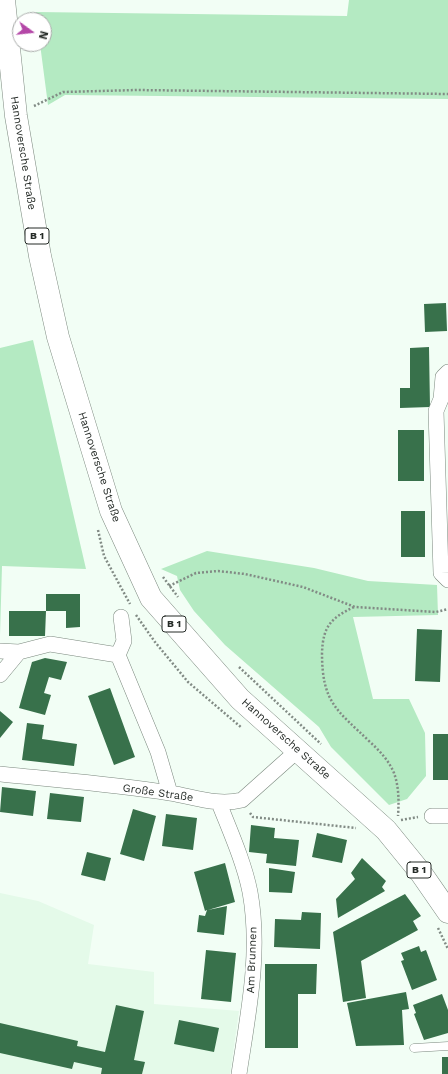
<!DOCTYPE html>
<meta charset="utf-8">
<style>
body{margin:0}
#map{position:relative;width:448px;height:1074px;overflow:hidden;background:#f2fef5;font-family:"Work Sans",sans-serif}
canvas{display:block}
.north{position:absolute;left:12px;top:12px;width:40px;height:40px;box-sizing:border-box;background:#fff;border:1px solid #a8aaa9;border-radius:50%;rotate:105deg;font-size:11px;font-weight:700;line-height:16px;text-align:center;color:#252b27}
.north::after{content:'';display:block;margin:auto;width:14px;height:18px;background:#b447a7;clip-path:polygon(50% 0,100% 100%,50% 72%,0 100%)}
</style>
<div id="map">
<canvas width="448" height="1074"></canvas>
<div class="north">N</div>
</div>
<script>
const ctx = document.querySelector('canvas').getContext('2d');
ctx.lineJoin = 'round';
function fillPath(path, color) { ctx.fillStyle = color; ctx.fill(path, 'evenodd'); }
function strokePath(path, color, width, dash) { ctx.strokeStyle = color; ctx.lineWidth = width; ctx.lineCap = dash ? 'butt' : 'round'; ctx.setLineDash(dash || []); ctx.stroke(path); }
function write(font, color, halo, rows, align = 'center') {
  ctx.font = font + ' "Work Sans",sans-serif'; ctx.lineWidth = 4; ctx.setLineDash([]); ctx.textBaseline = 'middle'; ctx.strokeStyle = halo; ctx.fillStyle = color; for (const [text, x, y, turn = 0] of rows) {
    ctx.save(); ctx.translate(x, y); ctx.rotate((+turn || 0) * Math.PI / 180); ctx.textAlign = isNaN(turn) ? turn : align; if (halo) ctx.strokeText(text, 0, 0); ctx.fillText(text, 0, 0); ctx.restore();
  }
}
const built = new Path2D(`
 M0 893 38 901 94 925 88 964 154 972V1004L239 1011 230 1074H0Z`);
const green = new Path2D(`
 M349 0H448V99L65 95 48 105 40 44H44V20H37L36 12 347 16Z
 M33 340 86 569 2 566 0 635V348Z
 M207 551 314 568 368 581 437 585 438 615 353 617 373 699H409L425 733 426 776 407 799 389 805 331 747 319 727 225 645 194 611 180 590 177 576 161 569Z`);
const building = new Path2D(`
 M446 303 447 331 425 332 424 304Z
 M429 347 430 407 400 408V388H410V348Z
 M398 430H424V481H398Z
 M401 511H425V557H401Z
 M46 594H80V627L66 628V611H46L45 636H9V611H46Z
 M417 629 442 630 440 682 415 681Z
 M45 658 67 662 61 680 49 677 44 693 51 695 45 715 19 708 32 662Z
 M110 688 135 757 114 765 88 696Z
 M0 711 13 722 0 738Z
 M27 723 44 725 42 739 77 744 74 766 22 760Z
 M433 734H448V780H433Z
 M2 787 36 791 33 816 0 812Z
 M50 793 84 797 81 822 47 819Z
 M133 809 156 816 144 861 120 854Z
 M166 814 197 818 193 850 162 846Z
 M251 825 275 828 274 838 299 840 296 866 266 863 267 854 249 852Z
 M317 833 347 840 342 863 312 857Z
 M87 852 111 858 105 881 81 875Z
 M362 858 386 881 382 887 385 891 338 918 336 899 355 879 351 873Z
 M225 863 235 902 208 910 227 906 224 935 197 932 199 915 205 916 207 910 205 911 194 872Z
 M269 868 295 872 292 893 269 892Z
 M405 894 421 916 413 921 418 930 361 961 366 998 343 1002 333 932Z
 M302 912 321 913 320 949 274 947 275 919 301 920Z
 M419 946 421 952 426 950 437 980 412 990 401 961 404 960 401 953Z
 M206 950 236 953 231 1002 201 999Z
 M265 964H317L316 994H298V1048H265Z
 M406 992 409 1009 402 1010 404 1045 356 1046 347 1003Z
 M442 994 448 1010V1033L424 1040 414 1014 416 1013 413 1005Z
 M116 1005 144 1011 134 1060 145 1062 142 1074H101L102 1068 74 1062 72 1069 0 1053V1023L78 1041 77 1046 105 1052Z
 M179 1020 219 1028 214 1052 174 1044Z
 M442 1057H448V1074H442Z`);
const path = new Path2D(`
 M34 106 63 92 137 90 448 94
 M98 530 104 556 130 604
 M163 577 178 597
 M169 586 196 573 218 571 245 574 303 587 355 607 436 612 448 609
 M354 607C331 618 323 626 322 653 322 703 337 710 370 742 380 751 389 761 394 773 399 787 399 801 398 816
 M136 615 155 642 188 682 242 728
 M239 667 321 744
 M250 813 253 817 356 828
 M401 820 418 817
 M438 928 448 949`);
const service = new Path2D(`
 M414 1048 448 1046`);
const minor = new Path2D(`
 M448 372 443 377 441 399 436 411 441 573 448 580
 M121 617 124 641 118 655 158 752 170 793
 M0 651 19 652 50 644 118 655
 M0 675 19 652
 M0 774C57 780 114 784 170 793 195 797 217 806 242 800L298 750
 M219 803C230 831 244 862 250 892 261 953 248 1014 239 1074
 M432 816H448`);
const primary = new Path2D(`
 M4 0 16 116 40 256 58 337 111 511 151 598 240 699 386 830 421 873 448 912`);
const shields = [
 [37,236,24],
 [174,624,24],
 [419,870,24]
];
const shieldNames = [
 ["B 1",37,236],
 ["B 1",174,624],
 ["B 1",419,870]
];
const streetNames = [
 ["Hannoversche Straße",23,153,81],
 ["Hannoversche Straße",99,467,72],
 ["Hannoversche Straße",286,739,42],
 ["Große Straße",158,793,8],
 ["Am Brunnen",252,960,-88]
];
fillPath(built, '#e4fae9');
fillPath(green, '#b4eac2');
fillPath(building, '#38714b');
strokePath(service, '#7b887e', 9);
strokePath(minor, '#7b887e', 16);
strokePath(primary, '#7b887e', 23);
strokePath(path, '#828b85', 2.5, [2, 2]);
strokePath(service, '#fff', 8);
strokePath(minor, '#fff', 15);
strokePath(primary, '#fff', 22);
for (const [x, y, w] of shields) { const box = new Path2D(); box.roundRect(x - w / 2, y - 8, w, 16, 3); ctx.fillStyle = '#fff'; ctx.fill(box); strokePath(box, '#252b27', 1); }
write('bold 10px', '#252b27', null, shieldNames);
write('11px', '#252b27', '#fff', streetNames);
</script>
